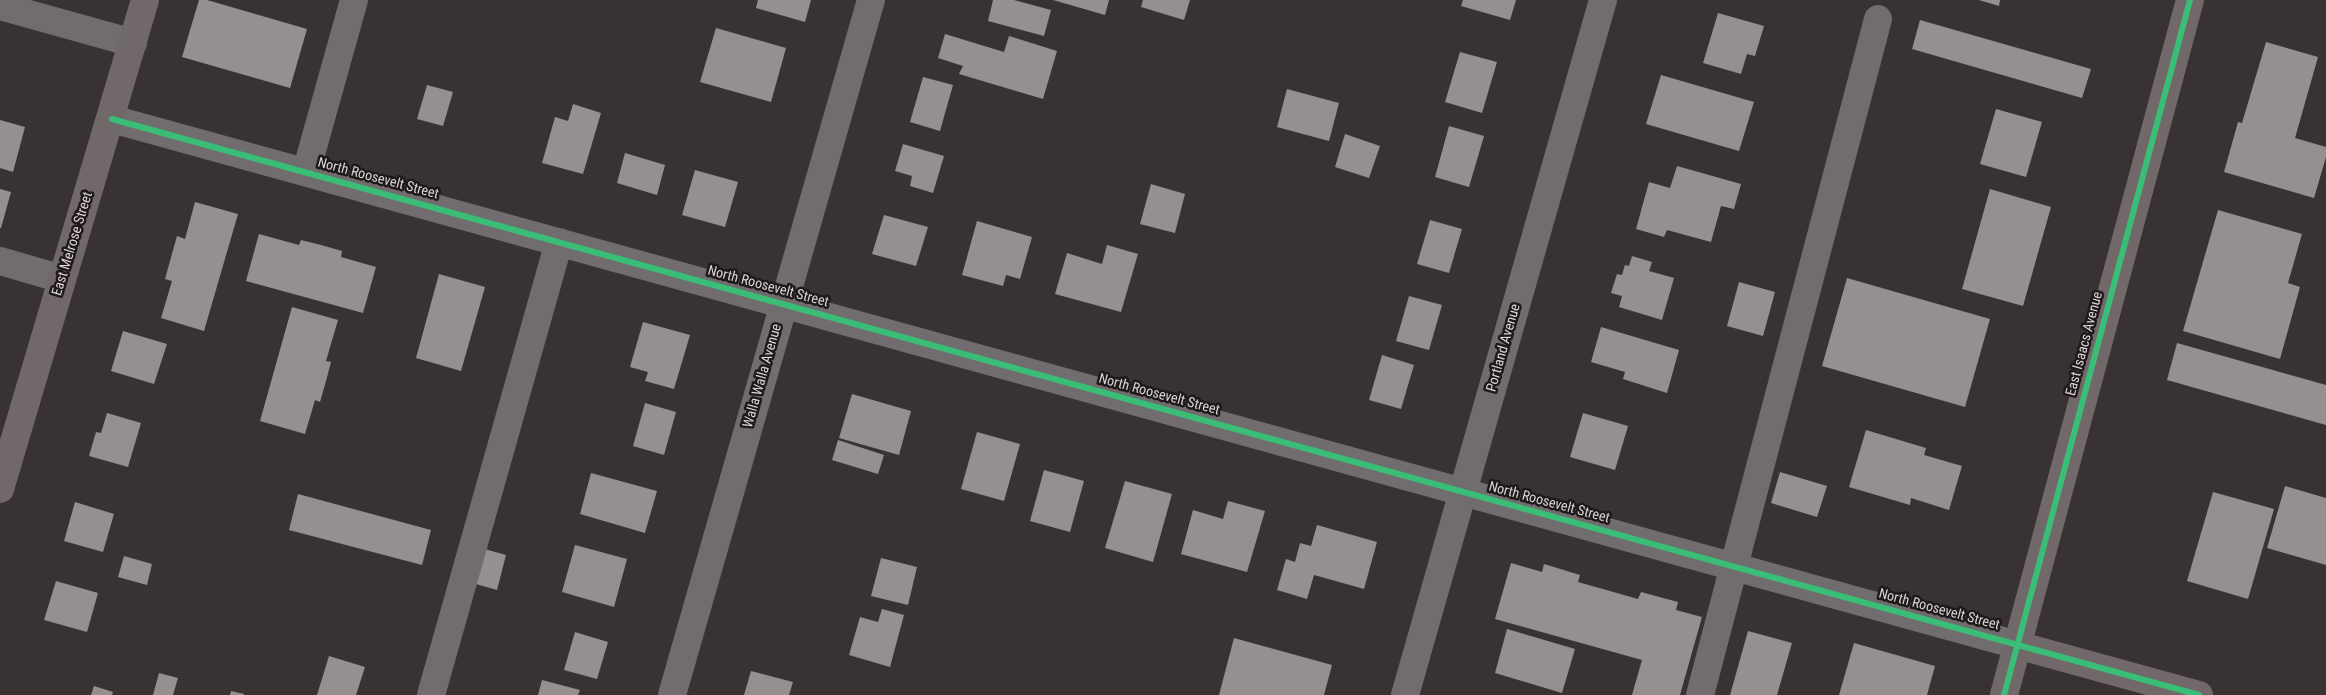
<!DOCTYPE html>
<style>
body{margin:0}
canvas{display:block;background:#393233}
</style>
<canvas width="2326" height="695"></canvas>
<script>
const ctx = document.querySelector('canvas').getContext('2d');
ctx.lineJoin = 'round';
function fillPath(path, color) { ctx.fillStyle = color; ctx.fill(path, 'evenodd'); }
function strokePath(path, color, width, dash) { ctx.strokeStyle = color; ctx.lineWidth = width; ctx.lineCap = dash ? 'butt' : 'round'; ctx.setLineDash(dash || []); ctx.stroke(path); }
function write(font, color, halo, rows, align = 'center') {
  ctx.font = font + ' "Roboto Condensed",sans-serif'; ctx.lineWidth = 5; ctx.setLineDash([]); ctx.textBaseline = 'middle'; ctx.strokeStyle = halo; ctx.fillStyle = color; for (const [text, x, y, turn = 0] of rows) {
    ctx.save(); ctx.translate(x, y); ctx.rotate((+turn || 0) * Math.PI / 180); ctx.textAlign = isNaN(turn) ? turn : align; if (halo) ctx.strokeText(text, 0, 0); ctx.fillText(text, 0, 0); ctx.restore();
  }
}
const building = new Path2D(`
 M199 0H207L307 29 290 88 182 57Z
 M758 0H811L805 22 756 8Z
 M993 0H1014L1051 10 1044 36 988 21Z
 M1053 0H1109L1105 15Z
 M1143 0H1190L1184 20 1141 7Z
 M1463 0H1516L1510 20 1461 6Z
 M1979 0H2000L1999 6Z
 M1718 13 1764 26 1755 56 1747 54 1741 74 1703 63Z
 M1920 20 2091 69 2082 98 1912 49Z
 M716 28 786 48 771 102 700 82Z
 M945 34 1004 52 1009 36 1057 51 1043 99 959 74 963 66 938 58Z
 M2266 42 2318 57 2295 138 2326 147V157L2314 198 2224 172 2238 122 2242 123Z
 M1460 52 1497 62 1482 113 1445 102Z
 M1661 75 1754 102 1739 151 1646 124Z
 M923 77 953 85 940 131 910 122Z
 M427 85 453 92 443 126 417 119Z
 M1287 89 1339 103 1329 141 1277 127Z
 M573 104 601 113 583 174 542 163 555 117 568 121Z
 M1996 109 2042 122 2026 177 1980 164Z
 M0 120 25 127 13 172 0 168Z
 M1449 126 1484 136 1469 187 1435 177Z
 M1345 134 1380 146 1369 178 1335 167Z
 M903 144 944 156 933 193 910 186 912 176 895 171Z
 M625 153 665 165 657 195 617 183Z
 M1677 166 1741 184 1734 209 1721 206 1711 242 1667 230 1664 237 1636 229 1649 182 1670 188Z
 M695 170 738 182 725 227 682 215Z
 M1151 184 1185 194 1175 233 1140 224Z
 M0 189 11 192 1 228H0Z
 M1990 189 2051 207 2023 306 1962 289Z
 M195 202 238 214 204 331 161 318 172 281 165 279 177 236 185 239Z
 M2218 210 2302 234 2288 283 2300 287 2280 359 2183 331Z
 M884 215 928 227 916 266 872 254Z
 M1430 220 1462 229 1449 273 1417 264Z
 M977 221 1032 237 1020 279 1006 275 1003 286 962 275Z
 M259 234 299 245 301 240 321 245 342 251 341 257 376 267 363 313 246 281Z
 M1107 245 1138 254 1121 312 1055 294 1067 253 1102 264Z
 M1632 256 1652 262 1649 271 1674 278 1662 320 1619 307 1622 296 1611 293 1617 274 1622 275 1625 265 1629 266Z
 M439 274 485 287 461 371 416 358Z
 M1847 278 1990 319 1965 407 1822 366Z
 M1739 282 1775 292 1763 336 1727 326Z
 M1409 296 1442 305 1429 350 1396 341Z
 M292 307 338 320 326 361 331 362 326 381 320 402 315 400 305 434 260 421Z
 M643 322 690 335 674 389 645 381 648 372 630 367Z
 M1601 327 1679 350 1667 393 1623 379 1625 372 1591 362Z
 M123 331 167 344 154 384 111 371Z
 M2177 343 2326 385V425L2167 380Z
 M1382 355 1414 365 1401 409 1369 400Z
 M852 394 911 411 899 455 839 438Z
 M645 403 676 412 664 455 633 446Z
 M107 413 141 423 128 467 89 456 96 432 101 433Z
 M1583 413 1628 426 1615 470 1570 457Z
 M1866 430 1926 448 1924 455 1962 466 1949 510 1911 498 1910 505 1849 487Z
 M977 432 1020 444 1004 501 961 489Z
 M838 440 884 455 878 474 832 460Z
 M1044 470 1084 481 1070 532 1030 521Z
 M1780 472 1827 486 1817 517 1771 503Z
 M591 473 657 491 645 533 580 514Z
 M1125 481 1172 494 1153 562 1105 548Z
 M2285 486 2326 498V565L2267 548Z
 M2213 492 2274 509 2248 599 2187 581Z
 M298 494 431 530 422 565 289 530Z
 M1228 501 1265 511 1247 572 1181 554 1193 510 1223 519Z
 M75 502 114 514 103 552 64 541Z
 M1317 525 1377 542 1364 589 1314 575 1307 599 1277 590 1286 559 1295 562 1300 543 1311 546Z
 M575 545 627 559 614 607 562 592Z
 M481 548 506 555 497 590 472 583Z
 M124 556 152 564 147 585 118 577Z
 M881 558 917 567 908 605 871 596Z
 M1511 563 1542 572 1544 564 1580 575 1578 582 1638 599 1641 592 1678 602 1676 610 1702 617 1680 695H1632L1642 660 1495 619Z
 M56 581 98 593 87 632 44 620Z
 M882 609 904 615 890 667 849 655 860 617 878 622Z
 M1507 629 1575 649 1562 693 1495 673Z
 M1748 631 1792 643 1777 695H1730Z
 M575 632 608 642 597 679 564 670Z
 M1234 638 1332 665 1324 695H1219Z
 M1854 643 1935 666 1927 695H1839Z
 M329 656 365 667 356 695H317Z
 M751 671 793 682 789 695H744Z
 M159 673 178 678 173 695H153Z
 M542 680 580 690 578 695H538Z
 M94 686 113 692 112 695H91Z
 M231 691 244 694V695H230Z`);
const minor = new Path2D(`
 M0 6 133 43
 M112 119 2017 645
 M306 172 354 0
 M0 261 62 279
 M431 695 559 242
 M672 695 871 0
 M1405 695 1603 0
 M1700 695 1878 19`);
const major = new Path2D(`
 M0 489 145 0
 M2017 645 2199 695
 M2004 695 2190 0`);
const cycleway = new Path2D(`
 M112 119 2199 695
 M2004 695 2190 0`);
const streetNames = [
 ["North Roosevelt Street",378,179,15],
 ["East Melrose Street",73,244,-73],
 ["North Roosevelt Street",768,287,15],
 ["East Isaacs Avenue",2085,344,-75],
 ["Portland Avenue",1504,348,-74],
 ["Walla Walla Avenue",763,376,-74],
 ["North Roosevelt Street",1159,395,15],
 ["North Roosevelt Street",1549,503,15],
 ["North Roosevelt Street",1939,610,15]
];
fillPath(building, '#958f90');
strokePath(minor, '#716c6d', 28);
strokePath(major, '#71686a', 28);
strokePath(cycleway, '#3abd76', 6);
write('14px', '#ddd5d7', '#1f191a', streetNames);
</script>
